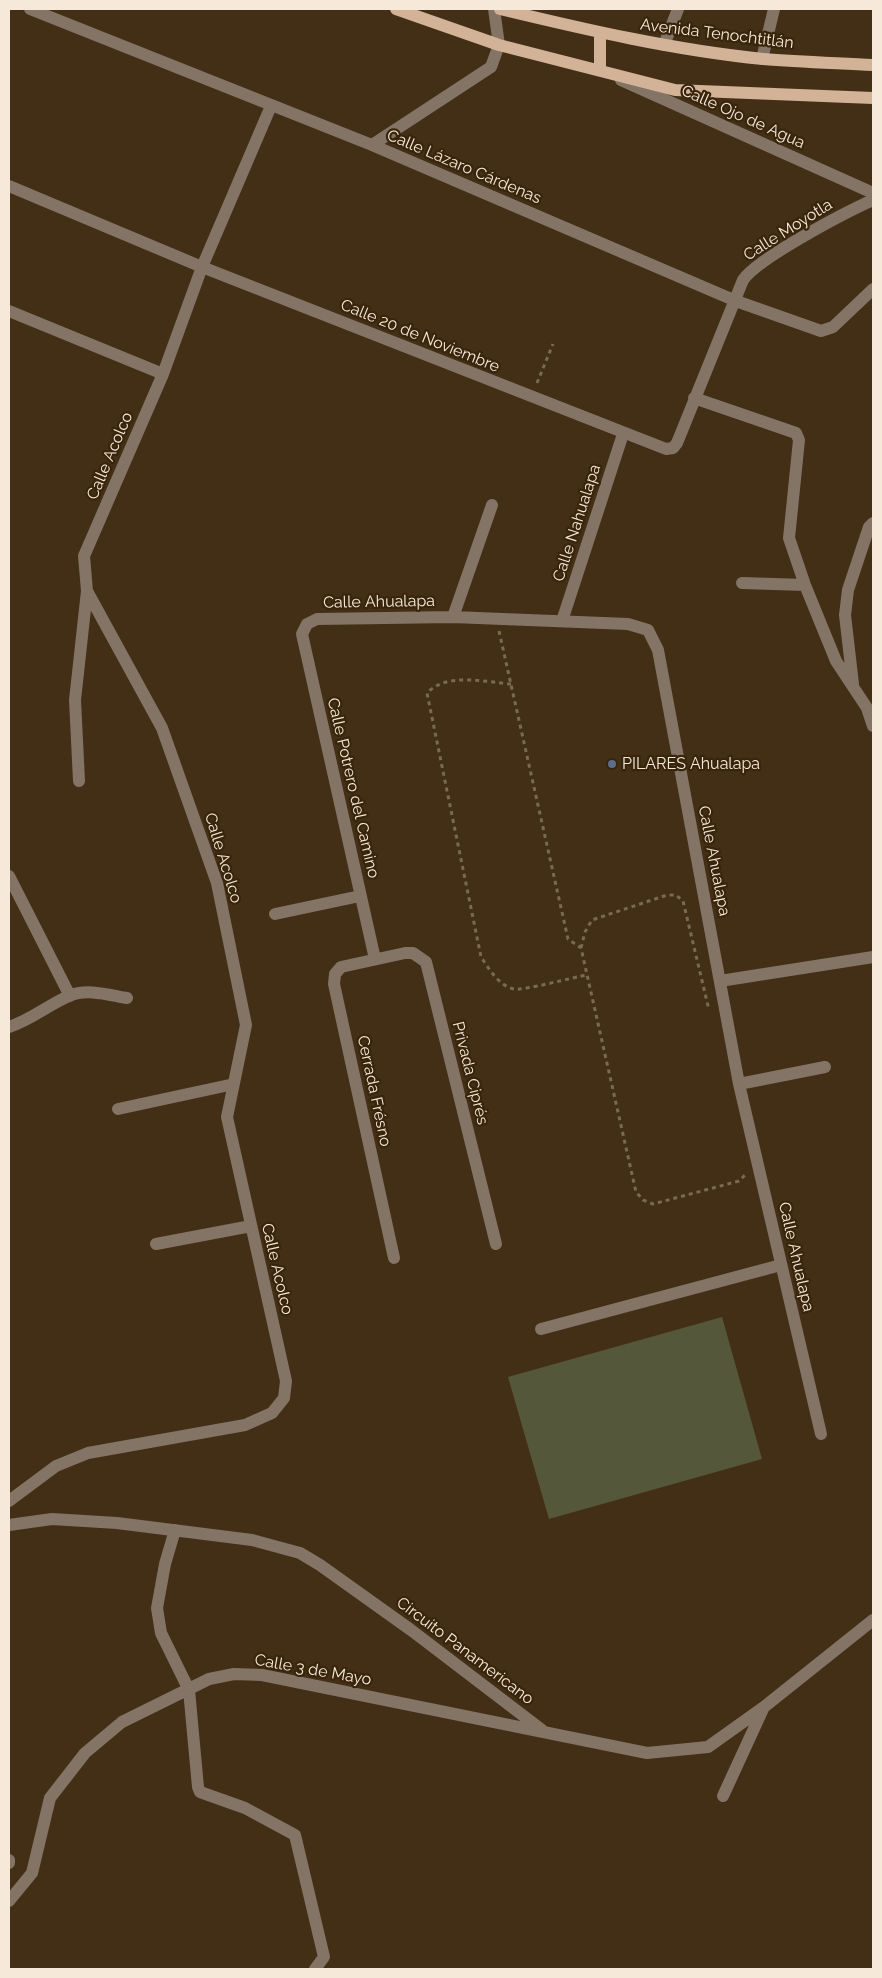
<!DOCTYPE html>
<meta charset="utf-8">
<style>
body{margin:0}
#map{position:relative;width:882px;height:1978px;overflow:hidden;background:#432f16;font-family:Raleway,sans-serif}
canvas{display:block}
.frame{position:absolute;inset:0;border:10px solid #f6e9da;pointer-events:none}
</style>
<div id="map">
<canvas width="882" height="1978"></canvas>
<div class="frame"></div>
</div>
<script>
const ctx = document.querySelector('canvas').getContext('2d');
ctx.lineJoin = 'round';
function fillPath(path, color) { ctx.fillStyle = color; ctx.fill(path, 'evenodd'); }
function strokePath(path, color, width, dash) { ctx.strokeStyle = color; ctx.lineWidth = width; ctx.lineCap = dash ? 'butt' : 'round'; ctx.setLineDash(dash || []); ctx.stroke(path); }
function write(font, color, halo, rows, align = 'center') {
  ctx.font = font + ' Raleway,sans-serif'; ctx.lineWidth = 4.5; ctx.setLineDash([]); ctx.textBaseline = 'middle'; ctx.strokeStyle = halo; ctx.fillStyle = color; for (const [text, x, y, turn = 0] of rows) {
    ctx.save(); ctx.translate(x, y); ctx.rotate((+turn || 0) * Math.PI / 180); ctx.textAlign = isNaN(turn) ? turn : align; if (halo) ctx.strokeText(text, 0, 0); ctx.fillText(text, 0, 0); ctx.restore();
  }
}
const green = new Path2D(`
 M722 1317 762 1459 549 1519 508 1377Z`);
const path = new Path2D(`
 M537 383 553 344
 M499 631 568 939 581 948 636 1192 643 1200 653 1204 739 1181 745 1175
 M511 684C485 682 447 672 427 693L481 957C489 969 499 986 514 989 523 991 574 977 587 975
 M581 948 585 932 592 920 667 895H676L683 901 709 1010`);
const minor = new Path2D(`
 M30 9 372 145 736 301 821 331 833 327 873 289
 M664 45 678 9
 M762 59 774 9
 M621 80 873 193
 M372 145 491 67 499 45 494 9
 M9 186 202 267 666 449 673 448 677 443 743 280C758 258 846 212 873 200
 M9 311 163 374
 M694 398 796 433 799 440 789 538 805 585 836 661 867 708 873 726
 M742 583 805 585
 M453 617 492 505
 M562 621 623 434
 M853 684 845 615 848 590 869 527 873 523
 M79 781 75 700 87 591
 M9 876 70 996
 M275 914 360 896
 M375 959 302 634 307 624 317 619 453 617 628 624 648 630 658 650 739 1084 821 1434
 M720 981 873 957
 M9 1027C31 1020 48 1005 69 996 87 988 109 995 127 998
 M739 1084 825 1067
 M118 1109 234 1084
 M156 1244 251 1226
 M394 1258 334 984 335 974 341 967 405 953H413L426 962 496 1244
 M541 1329 781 1265
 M9 1501 56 1466 88 1453 245 1425 272 1413 284 1398 286 1381 227 1117 246 1025 217 883 162 728 87 591 84 556 163 374 202 267 271 106
 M9 1525 52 1519 117 1523 252 1540 300 1553 320 1565 411 1630 542 1730
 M175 1530 165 1564 157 1608 161 1633 189 1690 198 1787 200 1792 245 1808 295 1835 324 1957 315 1969
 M723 1796 763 1709
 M9 1860V1863
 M9 1901 32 1873 50 1798 85 1753 122 1722 209 1679 234 1674 262 1675 647 1753 708 1747 764 1707 873 1620`);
const major = new Path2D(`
 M396 9 499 45 675 90 873 98
 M500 9C587 30 674 50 763 59 799 62 836 63 873 65
 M600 33V70`);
const markers = [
 [612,764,5,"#5c6f8a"]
];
const streetNames = [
 ["Avenida Tenochtitlán",717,34,7],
 ["Calle Ojo de Agua",743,117,24],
 ["Calle Lázaro Cárdenas",464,167,23],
 ["Calle Moyotla",788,230,-32],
 ["Calle 20 de Noviembre",420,336,22],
 ["Calle Acolco",110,456,-67],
 ["Calle Nahualapa",577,523,-72],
 ["Calle Ahualapa",379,602,-1],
 ["Calle Potrero del Camino",353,788,77],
 ["Calle Acolco",223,858,73],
 ["Calle Ahualapa",714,861,79],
 ["Privada Ciprés",470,1073,76],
 ["Cerrada Frésno",374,1091,78],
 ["Calle Ahualapa",796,1257,77],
 ["Calle Acolco",277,1269,77],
 ["Circuito Panamericano",465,1651,37],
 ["Calle 3 de Mayo",313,1670,10]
];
const poiNames = [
 ["PILARES Ahualapa",622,764]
];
fillPath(green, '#55573b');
strokePath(path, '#7a6953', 3, [4, 4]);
strokePath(minor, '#837466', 12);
strokePath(major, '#d3b397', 12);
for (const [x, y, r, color] of markers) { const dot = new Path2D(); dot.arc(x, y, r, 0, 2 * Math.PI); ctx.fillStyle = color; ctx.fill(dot); strokePath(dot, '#39250b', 2); }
write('16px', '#f6e9da', '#39250b', streetNames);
write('16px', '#f6e9da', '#39250b', poiNames, 'left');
</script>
